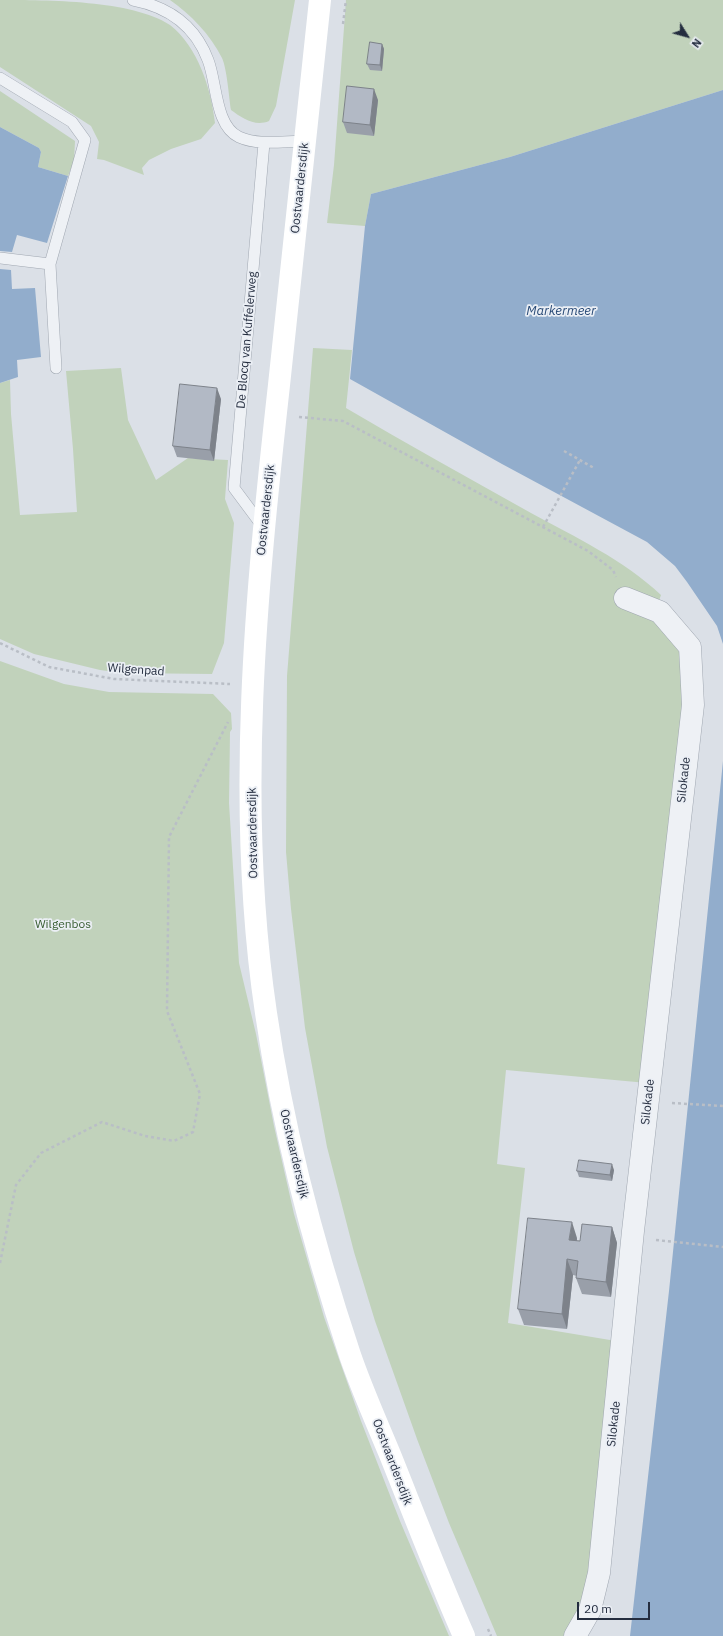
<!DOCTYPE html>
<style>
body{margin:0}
#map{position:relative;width:723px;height:1636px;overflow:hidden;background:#dbe0e7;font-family:"IBM Plex Sans",sans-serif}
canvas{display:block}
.north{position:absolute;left:667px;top:16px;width:40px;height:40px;-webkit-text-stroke:3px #ebeff5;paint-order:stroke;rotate:127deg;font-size:11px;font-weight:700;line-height:16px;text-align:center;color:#242d3f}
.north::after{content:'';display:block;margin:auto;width:14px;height:18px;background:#242d3f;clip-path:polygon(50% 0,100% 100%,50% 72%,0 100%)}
.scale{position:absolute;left:577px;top:1602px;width:73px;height:18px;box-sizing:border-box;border:2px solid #242d3f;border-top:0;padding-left:5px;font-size:12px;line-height:14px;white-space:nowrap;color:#242d3f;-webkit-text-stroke:3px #ebeff5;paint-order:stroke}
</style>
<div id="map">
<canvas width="723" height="1636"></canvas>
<div class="north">N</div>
<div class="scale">20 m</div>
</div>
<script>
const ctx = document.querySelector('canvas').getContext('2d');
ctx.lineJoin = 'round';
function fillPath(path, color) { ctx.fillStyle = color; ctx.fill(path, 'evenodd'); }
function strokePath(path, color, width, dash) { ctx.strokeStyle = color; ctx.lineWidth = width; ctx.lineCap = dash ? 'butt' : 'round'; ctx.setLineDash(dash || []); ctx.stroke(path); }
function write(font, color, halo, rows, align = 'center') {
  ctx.font = font + ' "IBM Plex Sans",sans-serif'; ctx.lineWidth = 3.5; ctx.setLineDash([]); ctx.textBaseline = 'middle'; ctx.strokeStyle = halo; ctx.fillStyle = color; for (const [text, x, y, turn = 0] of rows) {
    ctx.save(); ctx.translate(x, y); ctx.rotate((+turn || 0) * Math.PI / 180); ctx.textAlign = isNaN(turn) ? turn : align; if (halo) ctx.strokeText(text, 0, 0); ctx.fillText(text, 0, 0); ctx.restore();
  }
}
const green = new Path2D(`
 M0 0C47 0 132 0 170 25 198 47 211 88 215 123L201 139 171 149 149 160 142 168 144 175 104 160 97 159 99 142 91 126 0 67Z
 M170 0H295L276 106 269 121C255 127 242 118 231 110 229 97 227 69 222 58 210 34 191 15 170 0Z
 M346 0H723V90L510 157 371 194 365 226 327 223 334 165Z
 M0 91 75 141 74 161 68 176 38 167 41 152 39 148 0 127Z
 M313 348 352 350 346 408C407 444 469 478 531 513 575 537 624 560 661 595L652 621 666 626 678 648 688 691 647 1083 506 1070 497 1164 525 1168 508 1323 616 1341 589 1589 572 1627 563 1636H497L449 1523 417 1439 375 1321 354 1252 327 1147 305 1028 291 909 286 852 287 676Z
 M121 368 128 420 156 480 188 458 228 460 225 499 234 523 224 643 212 674 122 673 100 670 34 654 0 639V383L10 380 11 414 20 515 77 512 73 449 66 371Z
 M0 661 64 684 109 692 213 694 231 713 232 729 230 732 229 803 239 963 256 1034 274 1126 294 1214 324 1317 361 1421 400 1521 449 1636H0Z`);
const water = new Path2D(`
 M723 90V644L717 626 687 582 675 566 647 542 502 464 350 379 365 226 371 194 510 157Z
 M0 127 39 148 41 152 38 167 68 176 47 243 17 235 12 252 0 251Z
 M0 269 11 270 12 289 35 288 41 357 17 360 18 377 0 383Z
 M723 761V1636H630L669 1291Z`);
const path = new Path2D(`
 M343 24 346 0
 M299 417 343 421 588 551 613 570 616 577
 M564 451 594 468
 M543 527 580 460
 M0 643 49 667 114 679 230 684
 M672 1103 723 1106
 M656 1240 723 1247
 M0 1263 16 1185 41 1153 102 1122 145 1136 174 1141 193 1132 200 1094 167 1011 169 837 228 722
 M488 1629 491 1636`);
const lane = new Path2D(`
 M133 0C169 7 195 25 208 60 217 83 215 126 239 137 259 146 284 141 306 141
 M0 78 72 122 85 140 50 264 56 368
 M0 258 50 264
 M263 527 234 488 264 143`);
const street = new Path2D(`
 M575 1636 590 1610 599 1573 633 1231 693 705 690 647 660 612 625 598`);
const secondary = new Path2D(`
 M320 0C307 128 293 256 279 385 256 592 235 805 266 1013 283 1130 313 1244 350 1355 362 1390 377 1423 391 1457 415 1517 438 1577 464 1636`);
const wall = new Path2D(`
 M382 44 384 49 382 71 370 70 367 64Z
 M378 100 374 136 347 133 343 122Z
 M221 399 214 461 177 457 173 446Z
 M614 1170 612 1181 579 1177 577 1171Z
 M612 1227 617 1243 611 1297 582 1294 576 1278 577 1276 573 1275 567 1329 524 1325 518 1309 577 1238V1241H580Z`);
const shadedWall = new Path2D(`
 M382 44 384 49 382 71 380 65Z
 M374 89 378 100 374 136 370 125Z
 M217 388 221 399 214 461 210 450Z
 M612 1164 614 1170 612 1181 610 1175Z
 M572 1222 577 1238 575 1256 569 1240Z
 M612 1227 617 1243 611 1297 606 1282Z
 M567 1259 573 1275 567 1329 562 1314Z`);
const building = new Path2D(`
 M370 42 382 44 380 65 367 64Z
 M347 86 374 89 370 125 343 122Z
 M180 384 217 388 210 450 173 446Z
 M579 1160 612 1164 610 1175 577 1171Z
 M528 1218 572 1222 569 1240 580 1241 582 1224 612 1227 606 1282 576 1278 578 1261 567 1259 562 1314 518 1309Z`);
const streetNames = [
 ["Oostvaardersdijk",300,188,-84],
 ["De Blocq van Kuffelerweg",247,340,-85],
 ["Oostvaardersdijk",266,510,-84],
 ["Wilgenpad",136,670,4],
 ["Silokade",684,780,-84],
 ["Oostvaardersdijk",253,833,-91],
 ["Silokade",648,1102,-84],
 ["Oostvaardersdijk",294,1154,77],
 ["Silokade",614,1424,-84],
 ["Oostvaardersdijk",392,1462,69]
];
const parkNames = [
 ["Wilgenbos",63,925]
];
const waterNames = [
 ["Markermeer",561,311]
];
fillPath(green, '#c1d2bb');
fillPath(water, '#92adcc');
strokePath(lane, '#a0a7b1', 12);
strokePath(street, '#a0a7b1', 23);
strokePath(path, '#b9bec6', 2.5, [3, 3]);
strokePath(lane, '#eef1f5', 11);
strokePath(street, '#eef1f5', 22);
strokePath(secondary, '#fff', 22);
fillPath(wall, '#999fa9');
fillPath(shadedWall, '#7d828a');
fillPath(building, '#b2b9c5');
strokePath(building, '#7d828a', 1);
write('12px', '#242d3f', '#ebeff5', streetNames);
write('12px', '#375c30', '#ebeff5', parkNames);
write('italic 13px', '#2a4b77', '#ebeff5', waterNames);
</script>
